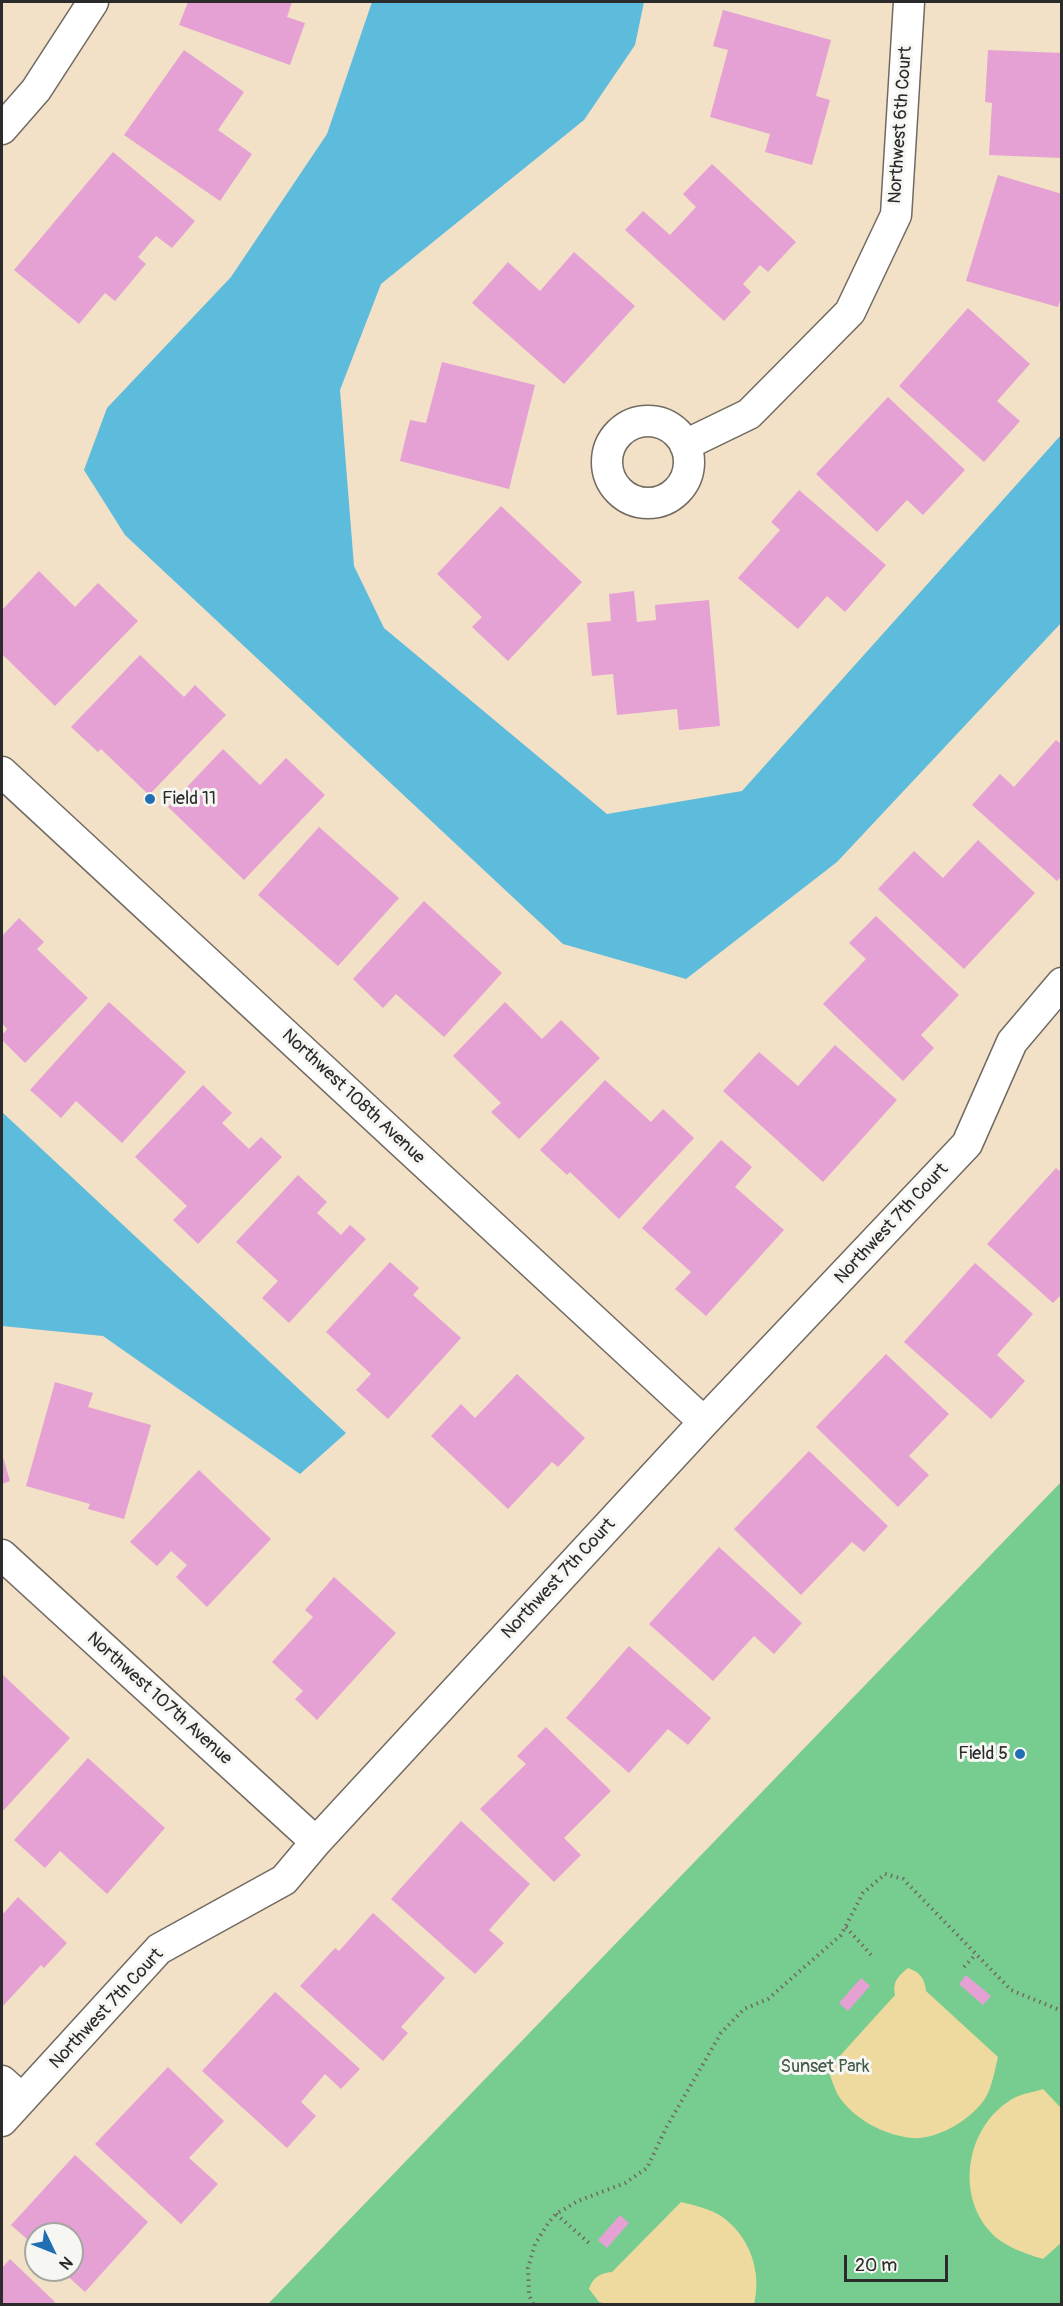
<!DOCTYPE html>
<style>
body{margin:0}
#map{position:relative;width:1063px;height:2306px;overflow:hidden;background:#f2e0c7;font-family:Pangolin,sans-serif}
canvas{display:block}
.frame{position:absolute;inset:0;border:3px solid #2b2b2b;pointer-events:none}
.north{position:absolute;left:24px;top:2222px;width:60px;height:60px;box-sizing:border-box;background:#f6f6f2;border:2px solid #a5a5a2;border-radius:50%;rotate:133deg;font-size:16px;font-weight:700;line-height:24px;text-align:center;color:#2b2b2b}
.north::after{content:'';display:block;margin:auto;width:21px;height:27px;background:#1f6fb2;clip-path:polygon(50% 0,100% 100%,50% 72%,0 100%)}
.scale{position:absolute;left:844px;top:2255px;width:104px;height:27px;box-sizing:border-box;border:3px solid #2b2b2b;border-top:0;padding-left:8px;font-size:18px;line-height:21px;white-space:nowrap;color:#2b2b2b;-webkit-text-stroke:4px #f6f6f2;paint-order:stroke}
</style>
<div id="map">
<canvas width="1063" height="2306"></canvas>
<div class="frame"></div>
<div class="north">N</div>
<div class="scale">20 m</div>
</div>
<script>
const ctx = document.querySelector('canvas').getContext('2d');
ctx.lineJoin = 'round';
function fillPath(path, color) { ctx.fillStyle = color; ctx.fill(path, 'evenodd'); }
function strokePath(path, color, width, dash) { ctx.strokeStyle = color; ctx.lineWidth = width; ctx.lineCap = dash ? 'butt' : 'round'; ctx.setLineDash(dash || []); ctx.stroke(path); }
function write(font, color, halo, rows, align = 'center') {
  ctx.font = font + ' Pangolin,sans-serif'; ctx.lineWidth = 6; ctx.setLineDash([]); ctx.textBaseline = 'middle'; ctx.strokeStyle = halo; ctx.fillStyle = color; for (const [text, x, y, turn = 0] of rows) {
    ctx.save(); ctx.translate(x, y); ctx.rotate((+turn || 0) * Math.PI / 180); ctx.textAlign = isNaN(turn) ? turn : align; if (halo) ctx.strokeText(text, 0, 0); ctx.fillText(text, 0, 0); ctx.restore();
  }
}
const green = new Path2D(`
 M1061 1482V2304H268Z`);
const sand = new Path2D(`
 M908 1968C920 1972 925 1979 926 1991L998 2057C995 2070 992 2086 986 2097 973 2119 937 2140 912 2138 884 2135 853 2119 838 2095 834 2088 831 2077 828 2069L895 1995C892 1982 898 1976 908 1968Z
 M1043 2089 1061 2108 1062 2242 1043 2259C1023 2253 1000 2245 987 2228 955 2188 969 2121 1016 2097 1024 2093 1035 2092 1043 2089Z
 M681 2202C694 2205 710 2209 721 2216 750 2236 762 2272 754 2304H608L599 2302 589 2289C593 2277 600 2273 612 2272Z`);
const water = new Path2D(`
 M372 2H644L635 45 584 120 381 284 340 390 354 566 384 628 607 814 742 791 1061 435V623L837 862 686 979 563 944 125 535 84 470 107 408 231 277 327 134Z
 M2 1112 346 1433 300 1474 103 1336 2 1326Z`);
const building = new Path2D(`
 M188 2H292L287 17 305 23 290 65 179 25Z
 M723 10 831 40 816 96 830 100 812 165 765 152 770 134 710 117 728 50 713 46Z
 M184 50 244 92 218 130 252 154 220 201 124 135Z
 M988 50 1062 53V158L989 155 992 103 985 102Z
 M113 152 195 221 172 248 156 236 138 257 146 264 115 301 105 293 79 324 14 270Z
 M712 164 796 242 768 272 760 265 743 284 751 292 724 321 625 230 643 211 670 235 696 207 683 194Z
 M998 175 1062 194V294L1058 307 966 281Z
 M574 252 635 306 564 384 472 303 508 262 540 291Z
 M968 308 1030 364 997 401 1020 421 984 462 899 386Z
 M442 362 535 385 509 489 400 461 410 420 426 423Z
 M888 397 965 470 923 515 907 500 877 532 816 474Z
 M799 490 886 565 845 612 827 596 798 629 738 578 780 530 771 522Z
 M501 506 582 582 508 661 472 627 482 617 437 574Z
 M39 571 75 607 98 583 138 621 55 706 2 654V610Z
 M634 591 637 622 656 620 655 605 709 600 720 726 679 730 677 709 617 715 613 674 592 676 587 623 611 621 609 594Z
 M140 655 184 697 195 685 226 715 149 795 101 749 98 752 71 727Z
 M1056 740 1062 745V876L1057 881 972 805 1000 774 1014 787Z
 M223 749 260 785 286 758 325 795 244 880 168 807Z
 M319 827 399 898 338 966 258 895Z
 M978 840 1035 893 964 969 878 889 914 851 943 878Z
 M424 901 502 973 444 1037 396 994 383 1008 353 979Z
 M876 916 959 995 921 1035 934 1048 903 1081 823 1004 866 959 849 943Z
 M19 918 44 942 37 949 88 998 25 1063 2 1040V1035L7 1029 2 1023V936Z
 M109 1002 186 1072 122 1143 76 1101 61 1118 30 1090Z
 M505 1002 542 1039 561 1020 600 1058 519 1139 491 1112 501 1103 453 1056Z
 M835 1045 897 1100 823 1182 723 1091 759 1052 798 1086Z
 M605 1080 651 1122 663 1109 694 1138 619 1219 570 1172 567 1175 540 1150Z
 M203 1085 232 1113 222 1123 249 1149 261 1137 282 1157 198 1244 173 1220 187 1206 135 1157Z
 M721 1140 752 1167 735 1187 784 1230 706 1316 675 1289 691 1272 642 1228Z
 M1056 1168 1062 1173V1294L1053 1303 987 1244Z
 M298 1175 327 1202 317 1213 341 1235 350 1225 366 1239 289 1323 262 1298 278 1281 236 1242Z
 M390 1262 419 1288 413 1295 461 1338 388 1419 356 1390 371 1374 326 1332Z
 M975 1263 1033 1314 997 1355 1025 1381 991 1419 904 1342Z
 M886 1354 949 1414 909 1456 929 1475 898 1507 816 1427Z
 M517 1374 585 1438 558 1467 552 1462 508 1509 431 1436 461 1404 475 1418Z
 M55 1382 93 1393 88 1407 151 1425 124 1519 88 1509 90 1504 26 1486Z
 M809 1451 888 1526 864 1552 852 1542 801 1595 734 1529Z
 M2 1454 10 1481 2 1484Z
 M199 1470 271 1539 207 1607 176 1577 187 1565 171 1551 157 1566 130 1542Z
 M719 1547 802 1623 774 1654 754 1636 713 1681 649 1624Z
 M334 1577 396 1633 317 1720 295 1699 303 1691 272 1662 313 1617 305 1610Z
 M629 1646 711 1718 688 1745 668 1729 629 1773 566 1718Z
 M2 1674 70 1738 2 1812Z
 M546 1727 611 1791 564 1838 581 1855 554 1882 480 1809 526 1764 517 1756Z
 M88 1758 165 1828 107 1894 60 1851 45 1868 14 1840Z
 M461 1821 530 1884 489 1930 504 1943 475 1974 391 1899Z
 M18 1897 67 1943 44 1968 41 1965 2 2007V1915Z
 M373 1913 445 1978 401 2027 408 2033 383 2061 300 1986 335 1948 339 1951Z
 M966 1975 991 1996 983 2005 959 1984Z
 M861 1978 870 1986 848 2011 839 2003Z
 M275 1992 360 2069 341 2089 325 2074 301 2102 316 2116 287 2148 202 2071Z
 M168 2067 224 2121 189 2158 218 2184 181 2224 95 2144Z
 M75 2155 148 2222 85 2292 61 2270H72V2234H36V2247L11 2225Z
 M620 2215 629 2223 607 2248 598 2240Z
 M10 2259 55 2302 53 2304H2V2268Z`);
const path = new Path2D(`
 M846 1927 872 1956
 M964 1967 976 1954
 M556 2214 589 2243
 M533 2304 529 2295 528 2268 535 2244 549 2222 556 2214 578 2201 625 2183 647 2168 666 2128 721 2033 744 2009 768 1999 841 1935 863 1893 885 1874 903 1879 1011 1990 1062 2011`);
const street = new Path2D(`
 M2 129 36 90 93 2
 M607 462a41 41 0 1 1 82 0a41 41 0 1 1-82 0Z
 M685 445 749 414 850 312 896 215 909 2
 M2 772 704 1422
 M2 1555 316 1842
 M2 2081 22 2099
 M2 2121 159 1949 284 1880 316 1842 704 1422 967 1144 1012 1042 1062 983`);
const markers = [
 [150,799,6,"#1f6fb2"],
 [1020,1754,6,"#1f6fb2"]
];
const streetNames = [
 ["Northwest 6th Court",901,125,-86],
 ["Northwest 108th Avenue",353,1097,43],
 ["Northwest 7th Court",892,1224,-47],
 ["Northwest 7th Court",559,1579,-47],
 ["Northwest 107th Avenue",159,1699,42],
 ["Northwest 7th Court",107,2009,-47]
];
const poiNames = [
 ["Field 11",162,799],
 ["Field 5",1008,1754,"right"]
];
const parkNames = [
 ["Sunset Park",825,2067]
];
fillPath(green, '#77cc90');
fillPath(sand, '#eeda9e');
fillPath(water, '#5dbbdc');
fillPath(building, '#e5a1d3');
strokePath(street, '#716a62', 33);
strokePath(path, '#716a62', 4, [1.5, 4.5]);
strokePath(street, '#fff', 30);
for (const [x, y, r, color] of markers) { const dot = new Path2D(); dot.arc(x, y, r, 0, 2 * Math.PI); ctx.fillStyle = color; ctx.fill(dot); strokePath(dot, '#f6f6f2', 2); }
write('18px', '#2b2b2b', '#f6f6f2', streetNames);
write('18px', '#2b2b2b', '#f6f6f2', poiNames, 'left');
write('18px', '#425b49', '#f6f6f2', parkNames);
</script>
